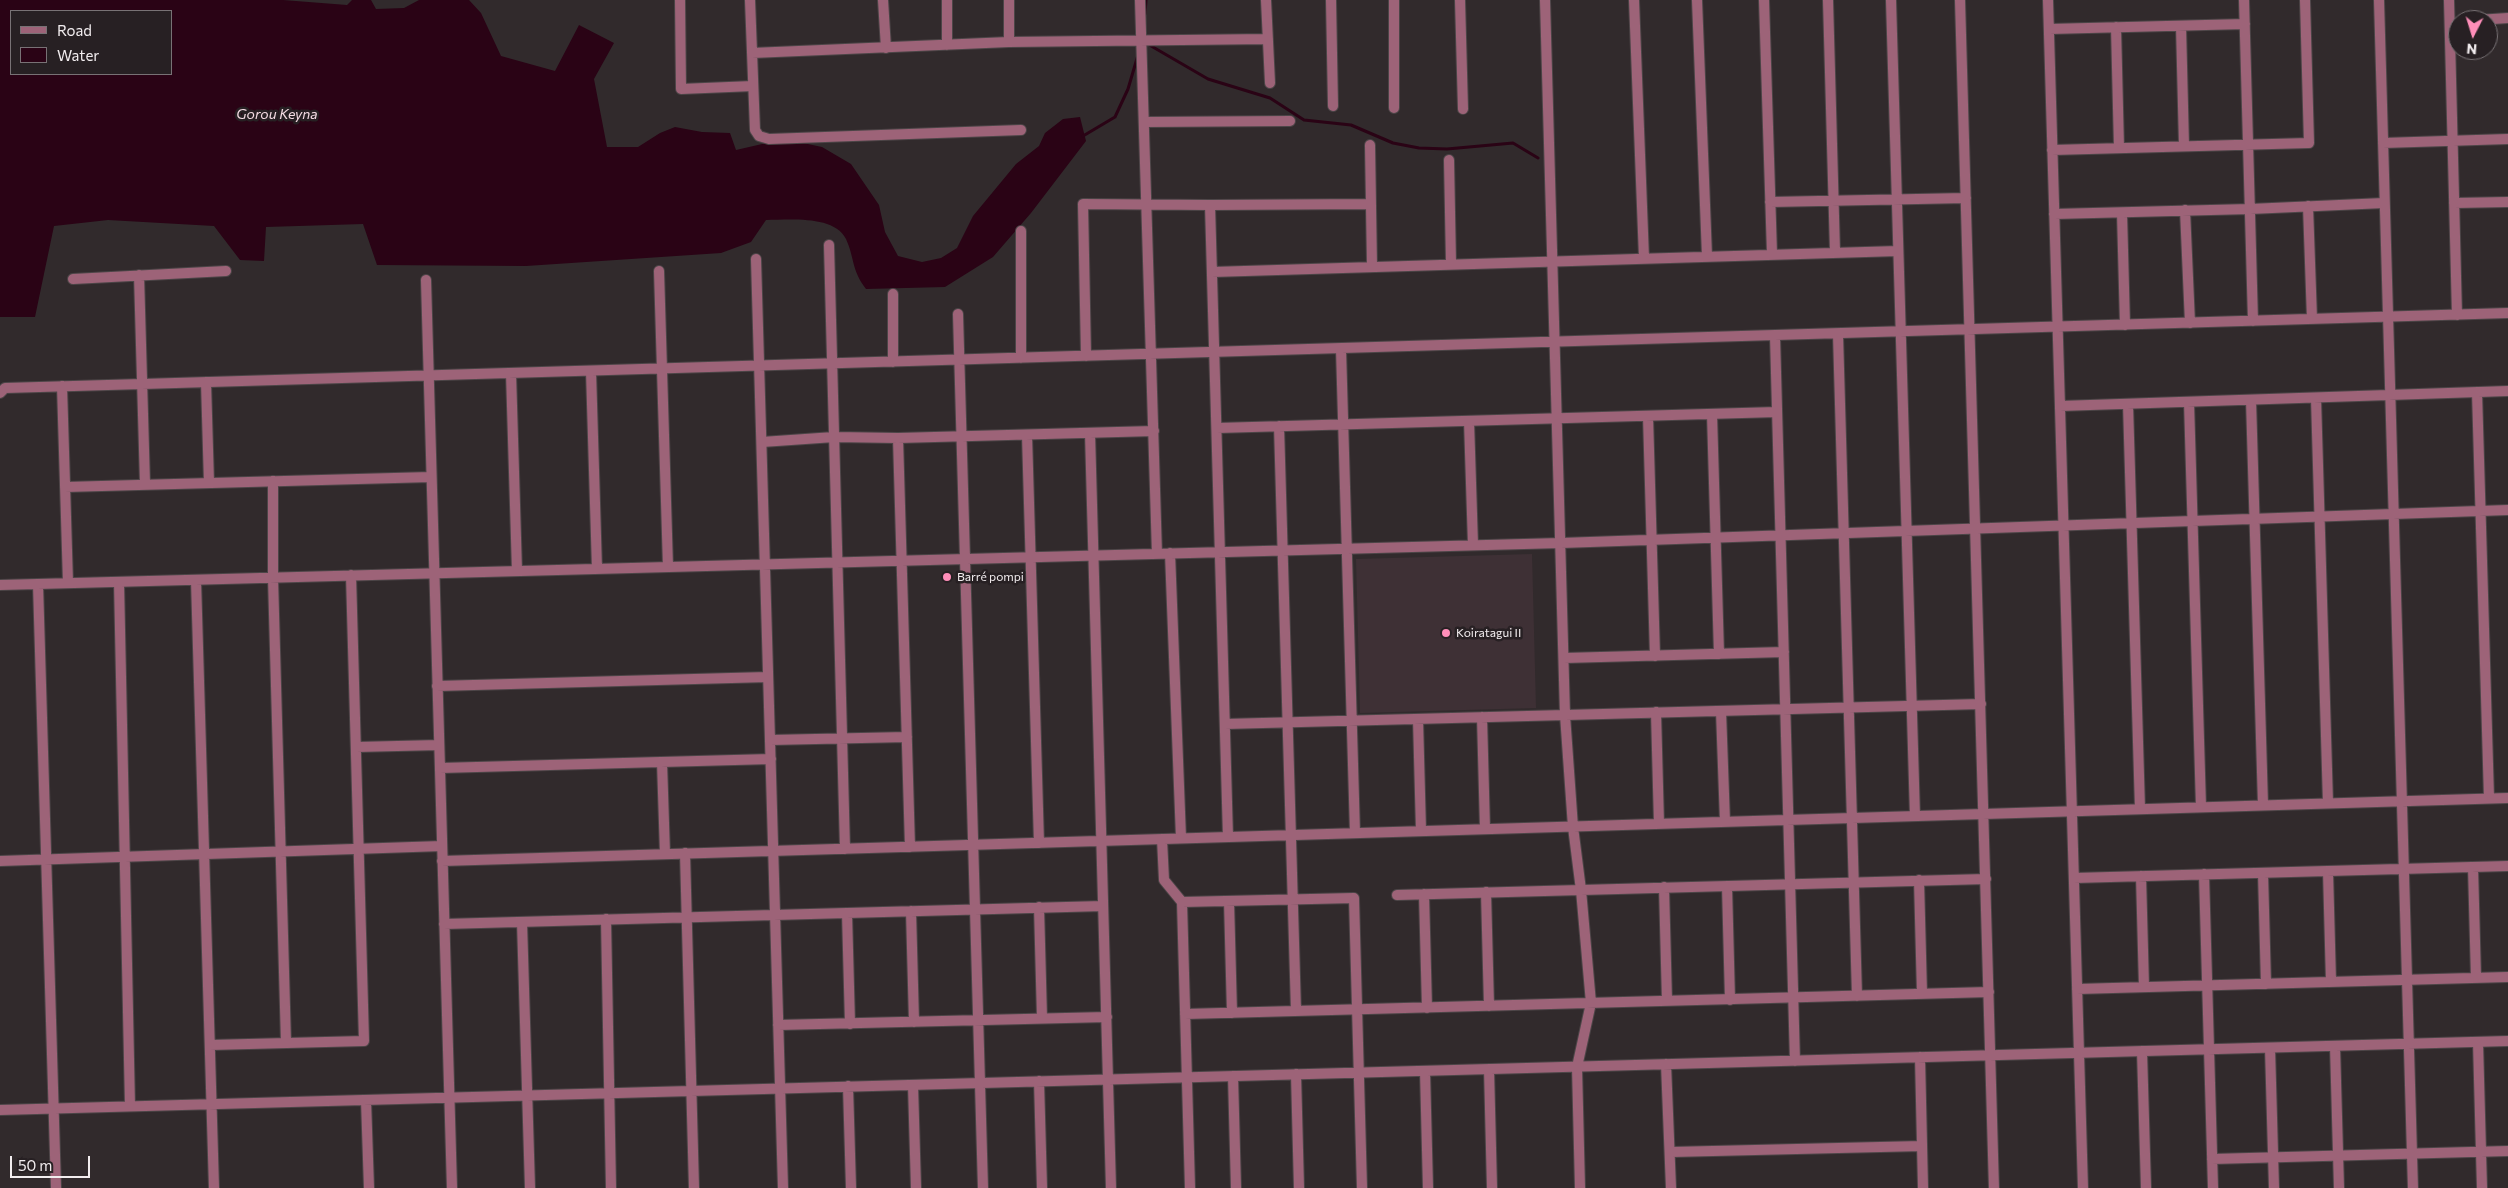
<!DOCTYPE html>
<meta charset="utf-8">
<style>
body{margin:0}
#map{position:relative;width:2508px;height:1188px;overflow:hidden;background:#312a2c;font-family:Commissioner,sans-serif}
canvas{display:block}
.legend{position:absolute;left:10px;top:10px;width:162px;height:65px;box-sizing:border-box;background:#272023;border:1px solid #787275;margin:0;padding:6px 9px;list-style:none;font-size:15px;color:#f2edef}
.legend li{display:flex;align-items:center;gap:10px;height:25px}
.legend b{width:25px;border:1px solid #787275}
.north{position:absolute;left:2448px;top:10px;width:50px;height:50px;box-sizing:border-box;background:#272023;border:1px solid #787275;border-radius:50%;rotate:185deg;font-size:14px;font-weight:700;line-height:20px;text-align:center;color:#f2edef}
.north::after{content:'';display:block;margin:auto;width:18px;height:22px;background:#ff8eb9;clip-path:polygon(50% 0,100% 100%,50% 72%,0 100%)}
.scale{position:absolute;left:10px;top:1156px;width:80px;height:22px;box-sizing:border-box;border:2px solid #f2edef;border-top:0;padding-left:6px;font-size:15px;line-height:18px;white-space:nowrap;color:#f2edef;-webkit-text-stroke:4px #272023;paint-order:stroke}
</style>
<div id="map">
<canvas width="2508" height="1188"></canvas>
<ul class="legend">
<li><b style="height:6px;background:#9d6378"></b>Road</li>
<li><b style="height:14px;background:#2a0315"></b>Water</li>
</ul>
<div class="north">N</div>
<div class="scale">50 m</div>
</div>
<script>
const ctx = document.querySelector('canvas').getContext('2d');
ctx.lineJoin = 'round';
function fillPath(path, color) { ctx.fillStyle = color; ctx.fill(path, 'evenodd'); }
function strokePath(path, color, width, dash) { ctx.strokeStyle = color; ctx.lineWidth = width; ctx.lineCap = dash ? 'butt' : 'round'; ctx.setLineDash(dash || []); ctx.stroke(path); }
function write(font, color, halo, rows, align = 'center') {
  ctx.font = font + ' Commissioner,sans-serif'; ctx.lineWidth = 5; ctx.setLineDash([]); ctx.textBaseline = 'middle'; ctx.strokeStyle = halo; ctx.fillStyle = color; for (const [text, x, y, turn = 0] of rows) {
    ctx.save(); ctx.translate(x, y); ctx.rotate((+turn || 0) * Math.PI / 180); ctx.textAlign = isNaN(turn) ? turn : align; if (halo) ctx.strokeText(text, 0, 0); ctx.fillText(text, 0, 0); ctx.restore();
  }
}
const built = new Path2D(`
 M1532 554 1536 708 1360 713 1356 559Z`);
const water = new Path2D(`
 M0 0H283L347 5 352 0H371L376 9 404 8 419 0H469L481 13 501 56 555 71 579 25 614 43 594 79 607 147H638L660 133 675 127 702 132 730 133 736 150 784 139 822 147 851 164 879 205 885 232 898 256 922 262 941 258 957 248 973 216 1016 164 1039 146 1045 133 1063 119 1080 117 1086 141 1031 213 993 257 945 287 866 289C851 269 855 259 846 239 834 215 789 220 766 220L751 242 721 253 526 266 377 265 363 224 266 227 264 261 240 260 214 226 108 220 54 226 35 317H0ZM11 11H171V74H11Z`);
const stream = new Path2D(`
 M1145 14 1146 0
 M1146 43 1208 79 1270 98 1304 120 1351 125 1393 143 1419 148 1447 149 1513 143 1538 158
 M1083 136 1115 117 1128 89 1138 55`);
const minor = new Path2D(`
 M680 0 681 89 753 86
 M750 0 755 130 759 136 769 139 1021 130
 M883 0 886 48
 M947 0V45
 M1009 0V42
 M1140 0 1157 554
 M1266 0 1270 83
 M1331 0 1333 106
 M1394 0V108
 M1460 0 1463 109
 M1545 0 1565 715 1573 827 1581 890 1591 1003 1577 1067 1580 1188
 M1634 0 1644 258
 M1697 0 1707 256
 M1764 0 1772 254
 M1828 0 1835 252
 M1891 0 1915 816
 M1960 0 1994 1188
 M2048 0 2083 1188
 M2244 0 2253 321
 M2379 0 2413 1188
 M2449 0 2457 315
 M2478 20 2508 18
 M2181 26 2184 146
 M2116 27 2119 148
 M2049 29 2245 24
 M752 53 1009 42 1268 39
 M1144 122 1290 121
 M2383 143 2508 139
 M1370 145 1372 267
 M2052 150 2309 143 2305 0
 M1449 160 1451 264
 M1770 202 1966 198
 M2454 203 2508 202
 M1210 205 1228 837
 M2308 206 2312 319
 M2185 210 2190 323
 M2122 213 2125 325
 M2054 214 2250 209 2384 203
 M1021 231V358
 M829 245 845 849
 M756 259 783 1188
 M659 271 668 567
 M1212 272 1898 251
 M139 275 145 484
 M73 279 226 271
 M426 280 452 1188
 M958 314 983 1188
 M1838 334 1857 996
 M1775 336 1795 1061
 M1341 349 1355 833
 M1086 356 1083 204 1210 205 1371 204
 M893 362V294
 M591 371 597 569
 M511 373 517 571
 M206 382 209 483
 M62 386 68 583
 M2477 392 2489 798
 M0 393 5 388 142 384 2508 313
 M2316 398 2328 803
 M2251 400 2263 805
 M2189 402 2201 807
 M2128 404 2140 809
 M2060 406 2508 391
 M1712 414 1719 654
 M1648 416 1655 656
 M1469 421 1473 545
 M1279 426 1296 1011
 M1217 428 1777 412
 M1090 433 1111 1188
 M1027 435 1039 843
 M898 438 910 847
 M762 442 834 437 898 438 1154 431
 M273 481V578L286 1043
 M65 487 431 477
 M1170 553 1181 838
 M196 580 214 1188
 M119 582 130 1106
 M38 584 56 1188
 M0 585 1561 543 2508 510
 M1564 658 1784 652
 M437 686 768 677
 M1721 711 1725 822
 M1656 712 1659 824
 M1482 717 1485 829
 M1418 719 1421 831
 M1225 724 1981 704
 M770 740 907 737
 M356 747 439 745
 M662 762 665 854
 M440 768 771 759
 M1162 839 1164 880 1182 902 1190 1188
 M685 853 694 1188
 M0 861 442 846
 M442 861 2508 798
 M2473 867 2476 978
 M2328 871 2331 982
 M2263 873 2266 984
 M2204 874 2213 1188
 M2141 876 2144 987
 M2074 878 2508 866
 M1919 880 1922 994
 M1727 886 1730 1000
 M1664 887 1667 1001
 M1486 892 1489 1006
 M1424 894 1427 1008
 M1397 895 1986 879
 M1229 901 1232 1013
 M1182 902 1354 898 1362 1188
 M1039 907 1042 1018
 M911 911 914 1022
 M847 913 850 1024
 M606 919 611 1188
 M522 922 530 1188
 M444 924 1103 906
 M2077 989 2508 977
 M1185 1014 1989 992
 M778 1025 1107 1017
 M2478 1042 2482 1188
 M210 1045 364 1041 351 575
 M2335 1046 2339 1188
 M2270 1048 2274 1188
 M2142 1051 2146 1188
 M1920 1057 1923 1188
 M1666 1064 1671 1188
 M1489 1069 1492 1188
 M1425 1071 1428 1188
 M1296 1074 1299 1188
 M1233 1076 1236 1188
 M1039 1081 1042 1188
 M913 1085 916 1188
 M848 1086 851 1188
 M366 1100 369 1188
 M0 1110 2508 1041
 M1671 1152 1922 1146
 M2212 1159 2508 1151`);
const markers = [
 [947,577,5,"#ff8eb9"],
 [1446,633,5,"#ff8eb9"]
];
const poiNames = [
 ["Barré pompi",957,577],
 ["Koiratagui II",1456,633]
];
const waterNames = [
 ["Gorou Keyna",277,114]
];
fillPath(built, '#3e3035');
fillPath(water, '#2a0315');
strokePath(stream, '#2a0315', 3);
strokePath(minor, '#4c4547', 12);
strokePath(minor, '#9d6378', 10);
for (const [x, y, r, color] of markers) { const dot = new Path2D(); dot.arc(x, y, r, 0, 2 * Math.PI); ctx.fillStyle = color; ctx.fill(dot); strokePath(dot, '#272023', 2); }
write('12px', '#f2edef', '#272023', poiNames, 'left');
write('italic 14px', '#f4dbe3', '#272023', waterNames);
</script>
